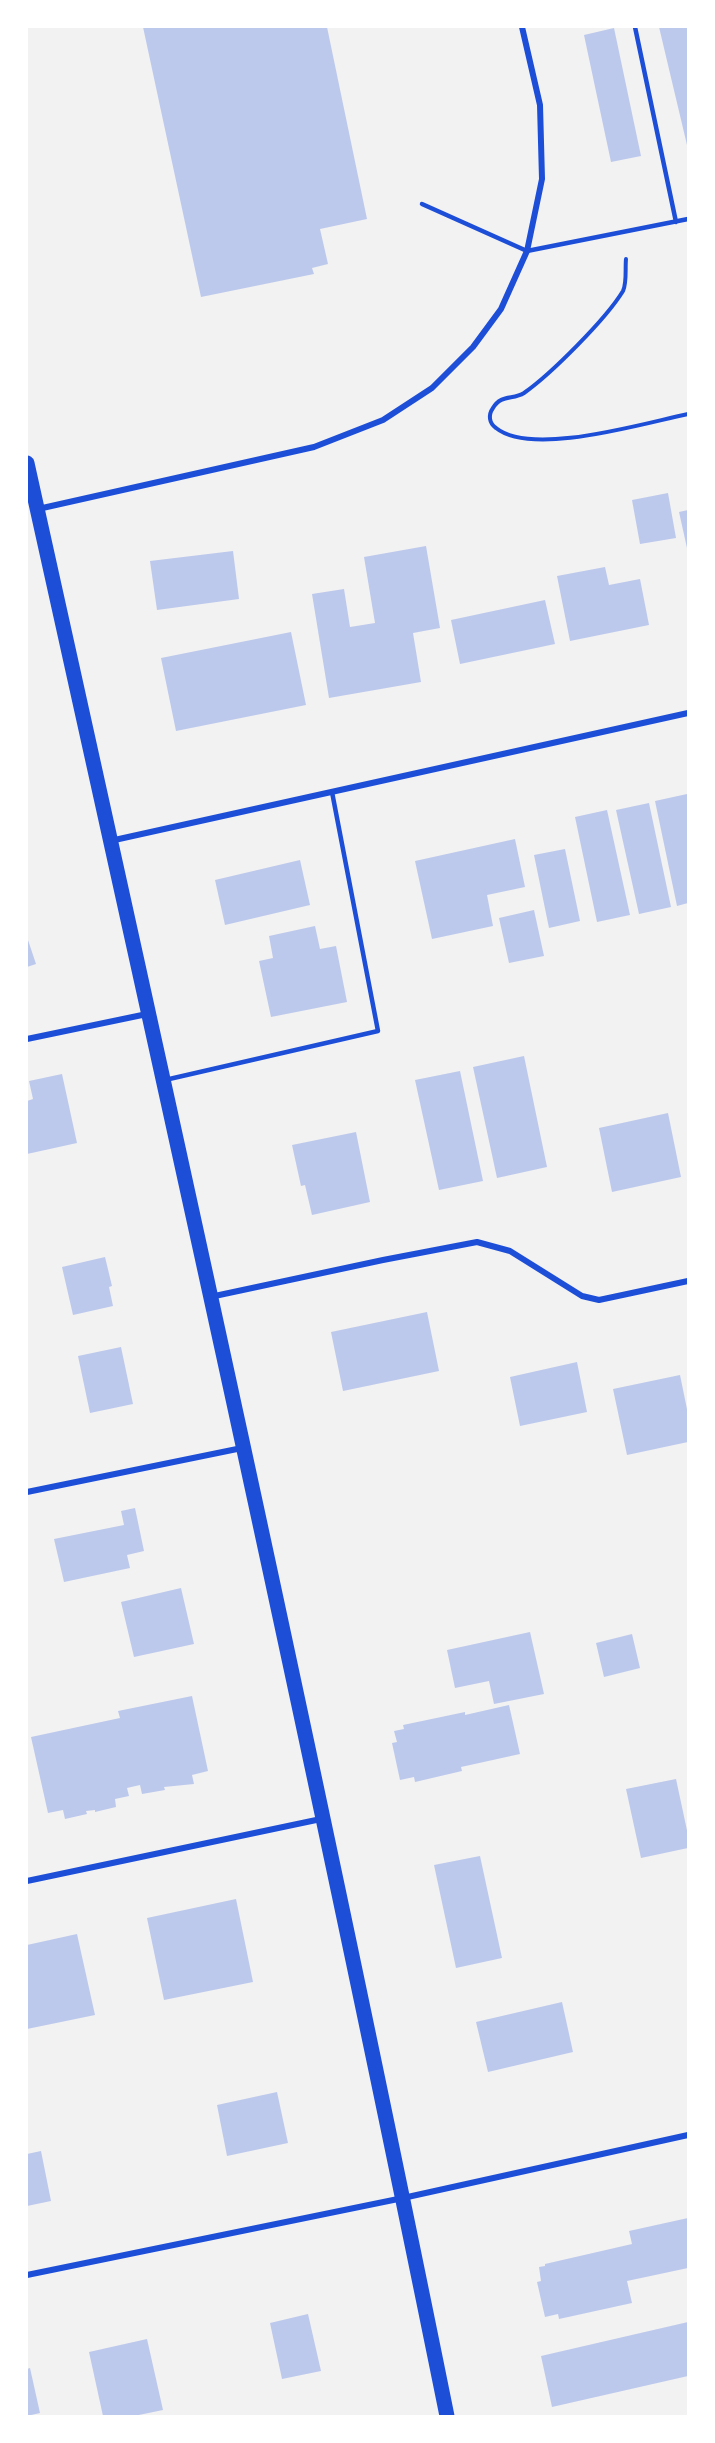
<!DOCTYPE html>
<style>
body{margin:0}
#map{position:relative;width:715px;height:2443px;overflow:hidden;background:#f2f2f2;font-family:Helvetica,sans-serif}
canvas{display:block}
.frame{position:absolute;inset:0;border:28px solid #fff;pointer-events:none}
</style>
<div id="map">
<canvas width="715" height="2443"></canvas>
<div class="frame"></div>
</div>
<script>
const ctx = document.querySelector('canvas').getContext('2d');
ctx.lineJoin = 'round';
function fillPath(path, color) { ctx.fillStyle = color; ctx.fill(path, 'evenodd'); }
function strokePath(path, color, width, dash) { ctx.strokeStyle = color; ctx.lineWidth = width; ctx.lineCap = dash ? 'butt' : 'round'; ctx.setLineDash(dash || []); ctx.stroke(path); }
const building = new Path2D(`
 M143 27H327L367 219 320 229 328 264 312 268 314 274 201 297Z
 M659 27H688V145H687Z
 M614 28 641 156 611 162 584 35Z
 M668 493 676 538 640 544 632 500Z
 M688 510V548H687L679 512Z
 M426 546 440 628 413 633 421 682 329 698 312 594 344 589 350 627 375 623 364 557Z
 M233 551 239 599 157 610 150 561Z
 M605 567 609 585 640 579 649 625 570 641 557 576Z
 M545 600 555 644 460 664 451 620Z
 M291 632 306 705 176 731 161 658Z
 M687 794 688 903 677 906 655 801Z
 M649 803 671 907 639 914 616 810Z
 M607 810 630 915 597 922 575 817Z
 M515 839 525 887 487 895 493 926 432 939 415 861Z
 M565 849 580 921 549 928 534 855Z
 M300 860 310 905 225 925 215 880Z
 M534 910 544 956 509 963 499 918Z
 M315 926 320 949 336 946 347 1002 271 1017 259 961 273 958 269 936Z
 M27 937 36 964 27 967Z
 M524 1056 547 1167 497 1178 473 1067Z
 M460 1071 483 1181 439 1190 415 1080Z
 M62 1074 77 1143 27 1154V1101L33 1099 29 1081Z
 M668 1113 681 1177 612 1192 599 1128Z
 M356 1132 370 1202 312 1215 305 1185 301 1186 292 1145Z
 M105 1257 112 1286 109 1287 113 1306 73 1315 62 1267Z
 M427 1312 439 1371 343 1391 331 1332Z
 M121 1347 133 1404 90 1413 78 1356Z
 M577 1362 587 1412 520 1426 510 1377Z
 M680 1375 688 1414V1442L627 1455 613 1389Z
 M135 1508 144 1551 127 1555 130 1568 64 1582 54 1539 124 1525 121 1511Z
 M181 1588 194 1644 134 1657 121 1602Z
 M530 1632 544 1694 494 1704 489 1681 455 1688 447 1650Z
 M632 1634 640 1668 604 1677 596 1643Z
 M192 1696 208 1771 192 1775 194 1784 164 1787 165 1790 142 1794 140 1785 127 1788 129 1796 115 1799 116 1807 95 1812V1810L86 1811 87 1814 65 1819 63 1810 48 1813 31 1737 120 1718 118 1711Z
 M509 1705 520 1754 461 1767 462 1771 415 1782 414 1777 400 1780 392 1743 397 1742 394 1731 404 1729 403 1725 465 1712V1715Z
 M676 1779 688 1835V1848L641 1858 626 1789Z
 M480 1856 502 1958 456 1968 434 1865Z
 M236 1899 253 1982 164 2000 147 1918Z
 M77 1934 95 2015 27 2029V1945Z
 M562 2002 573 2052 488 2072 476 2022Z
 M277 2092 288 2143 227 2156 217 2105Z
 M41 2151 51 2201 27 2206V2154Z
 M688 2218V2268L627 2281 632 2303 559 2319 558 2314 545 2317 537 2282 541 2281 539 2267 545 2266V2264L632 2244 629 2231Z
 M308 2314 321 2371 282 2379 270 2323Z
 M688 2322V2376L552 2407 541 2356Z
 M147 2339 163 2410 134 2416H103L89 2352Z
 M30 2368 40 2413 27 2416V2369Z`);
const path = new Path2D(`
 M626 259C625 268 627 283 623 291 606 319 551 374 524 393 513 400 501 394 493 408 488 415 489 423 496 428 532 457 644 423 688 414`);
const service = new Path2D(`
 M635 27 676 222
 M422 204 527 251 688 219
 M165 1080 378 1031 332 792`);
const minor = new Path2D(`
 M38 509 314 447 383 420 432 388 473 347 501 309 527 251 542 179 540 105 522 27
 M110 841 688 713
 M27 1039 147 1014
 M210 1297 383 1260 477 1242 510 1251 582 1296 599 1300 688 1281
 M27 1492 242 1448
 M27 1881 321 1819
 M27 2275 403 2198 688 2135`);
const primary = new Path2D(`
 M27 463C171 1113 315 1763 447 2416`);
fillPath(building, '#bdc9ec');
strokePath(path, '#1d4ed8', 4);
strokePath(service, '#1d4ed8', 4.5);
strokePath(minor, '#1d4ed8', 6);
strokePath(primary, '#1d4ed8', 15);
</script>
